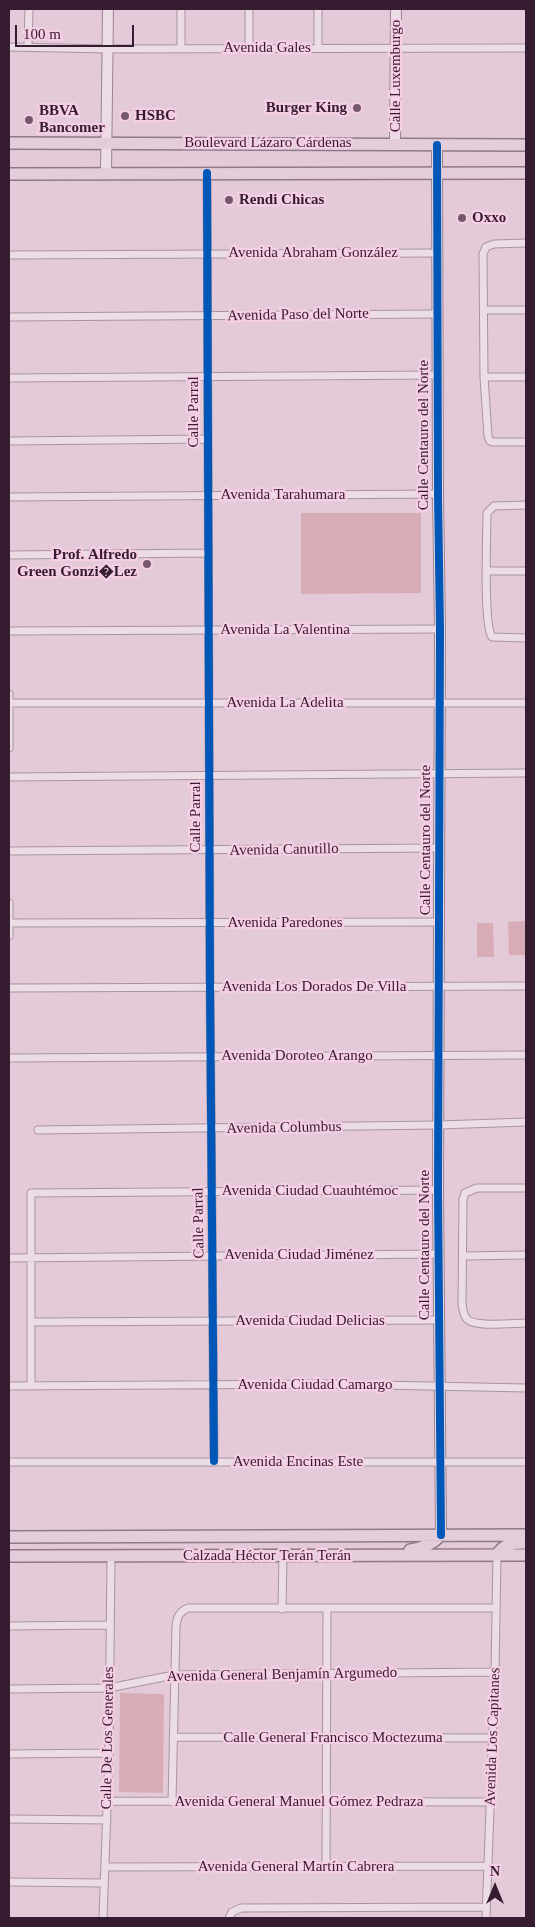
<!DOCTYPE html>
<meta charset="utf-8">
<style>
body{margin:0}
#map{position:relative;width:535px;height:1927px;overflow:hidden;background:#e4cad8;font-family:Georgia,serif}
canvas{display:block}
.frame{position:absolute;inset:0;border:10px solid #361c30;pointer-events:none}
.north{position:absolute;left:470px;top:1862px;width:50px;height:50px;-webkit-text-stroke:4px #f6cfe4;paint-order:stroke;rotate:0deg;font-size:14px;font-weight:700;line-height:20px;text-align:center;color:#361c30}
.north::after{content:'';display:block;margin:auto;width:18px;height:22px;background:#361c30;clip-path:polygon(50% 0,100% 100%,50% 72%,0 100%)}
.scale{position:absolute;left:15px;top:25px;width:119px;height:22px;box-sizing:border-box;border:2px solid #361c30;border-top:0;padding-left:6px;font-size:15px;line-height:18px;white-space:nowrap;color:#361c30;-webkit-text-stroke:4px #f6cfe4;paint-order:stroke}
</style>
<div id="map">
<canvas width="535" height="1927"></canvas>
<div class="frame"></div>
<div class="north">N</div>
<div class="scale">100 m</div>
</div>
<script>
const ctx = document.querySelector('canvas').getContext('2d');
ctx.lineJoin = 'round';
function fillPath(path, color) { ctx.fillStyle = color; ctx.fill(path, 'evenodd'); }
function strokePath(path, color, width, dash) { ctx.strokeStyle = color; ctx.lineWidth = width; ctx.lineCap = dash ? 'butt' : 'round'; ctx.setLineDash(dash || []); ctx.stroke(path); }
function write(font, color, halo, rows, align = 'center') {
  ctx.font = font + ' Georgia,serif'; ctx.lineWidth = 4.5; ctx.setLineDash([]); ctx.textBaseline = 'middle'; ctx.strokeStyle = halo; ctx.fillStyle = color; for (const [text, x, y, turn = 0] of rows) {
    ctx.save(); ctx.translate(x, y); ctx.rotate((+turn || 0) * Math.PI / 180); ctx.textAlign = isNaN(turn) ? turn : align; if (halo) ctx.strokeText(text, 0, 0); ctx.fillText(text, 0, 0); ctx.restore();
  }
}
const green = new Path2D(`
 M301 513H421V593L301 594Z
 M525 921 526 955H509L508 922Z
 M477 923H493L494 957H477Z
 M120 1693 164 1694 163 1793 119 1792Z`);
const street = new Path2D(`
 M181 9V47
 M9 47 108 49 526 48
 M28 47 29 9
 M318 47V9
 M249 48V9
 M207 173 210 987 214 1461
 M526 243 494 244 486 247 483 254 484 377 488 436 490 441 493 442H526
 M9 255 437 253
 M484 310H526
 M9 317 437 314
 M484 377H526
 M9 378 437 375
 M9 441 208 439
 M9 497 438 494
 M526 505 494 506 487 513C487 534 483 624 492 637L526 638
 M9 555 208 553
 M487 571H526
 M9 631 440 629
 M9 694V748
 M9 703H526
 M9 777 526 773
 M9 851 440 848
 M9 903V936
 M9 923 440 922
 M9 988 526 986
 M9 1058 526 1055
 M38 1130 439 1125 526 1122
 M526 1188H477L465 1193 463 1199 462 1304C463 1309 463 1315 467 1319 476 1328 513 1323 526 1323
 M464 1256 526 1255
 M9 1258 439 1254
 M31 1322 440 1320
 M9 1386 330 1384 526 1388
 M31 1386V1193L438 1190
 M9 1462H526
 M282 1609 283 1556
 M9 1626 110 1625
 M9 1689 109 1688 174 1675 495 1672
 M173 1737 493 1738
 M9 1754 109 1753
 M107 1801 491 1802
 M172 1802 176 1627C177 1617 179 1612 188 1608H496
 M9 1819 107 1820
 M105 1867 487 1866
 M326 1867 327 1609
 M9 1882 104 1883
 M103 1918 109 1753 111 1557
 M229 1918 232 1912 241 1908 486 1907
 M486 1918 495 1672 497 1555`);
const secondary = new Path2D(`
 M395 144 396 9
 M437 145 438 494 440 629 438 1190 441 1535
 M106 173 108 9`);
const primary = new Path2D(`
 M9 143 526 145
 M9 174 526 173
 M9 1537 526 1535
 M410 1550C423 1549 432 1544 441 1535
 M497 1555C504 1543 514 1543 526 1543
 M9 1556 526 1555`);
const cycleway = new Path2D(`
 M437 145 438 494 440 629 438 1190 441 1535
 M207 173 210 987 214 1461`);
const markers = [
 [357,108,5,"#73596b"],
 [125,116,5,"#73596b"],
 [29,120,5,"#73596b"],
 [229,200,5,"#73596b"],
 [462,218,5,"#73596b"],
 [147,564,5,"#73596b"]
];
const streetNames = [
 ["Avenida Gales",267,48],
 ["Calle Luxemburgo",396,76,-90],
 ["Boulevard Lázaro Cárdenas",268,143],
 ["Avenida Abraham González",313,253],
 ["Avenida Paso del Norte",298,315,-1],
 ["Calle Parral",194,412,-90],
 ["Calle Centauro del Norte",424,435,-90],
 ["Avenida Tarahumara",283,495],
 ["Avenida La Valentina",285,630],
 ["Avenida La Adelita",285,703],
 ["Calle Parral",196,817,-90],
 ["Calle Centauro del Norte",426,840,-90],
 ["Avenida Canutillo",284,850,-1],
 ["Avenida Paredones",285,923],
 ["Avenida Los Dorados De Villa",314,987],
 ["Avenida Doroteo Arango",297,1056],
 ["Avenida Columbus",284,1128,-1],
 ["Avenida Ciudad Cuauhtémoc",310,1191],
 ["Calle Parral",199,1223,-91],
 ["Calle Centauro del Norte",425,1245,-90],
 ["Avenida Ciudad Jiménez",299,1255],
 ["Avenida Ciudad Delicias",310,1321],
 ["Avenida Ciudad Camargo",315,1385],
 ["Avenida Encinas Este",298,1462],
 ["Calzada Héctor Terán Terán",267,1556],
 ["Avenida General Benjamín Argumedo",282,1675,-1],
 ["Avenida Los Capitanes",493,1737,-88],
 ["Calle De Los Generales",108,1738,-89],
 ["Calle General Francisco Moctezuma",333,1738],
 ["Avenida General Manuel Gómez Pedraza",299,1802],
 ["Avenida General Martín Cabrera",296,1867]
];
const poiNames = [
 ["Burger King",347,108,"right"],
 ["BBVA",39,111],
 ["Bancomer",39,128],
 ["HSBC",135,116],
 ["Rendi Chicas",239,200],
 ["Oxxo",472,218],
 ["Prof. Alfredo",137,555,"right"],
 ["Green Gonzi�Lez",137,572,"right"]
];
fillPath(green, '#d7acb6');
strokePath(street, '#a894a0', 9);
strokePath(secondary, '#988490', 12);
strokePath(primary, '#8e7a87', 14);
strokePath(street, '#ecdce5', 7);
strokePath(secondary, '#ecdce5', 10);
strokePath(primary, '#e3cdda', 11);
strokePath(cycleway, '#0057b8', 8);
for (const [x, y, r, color] of markers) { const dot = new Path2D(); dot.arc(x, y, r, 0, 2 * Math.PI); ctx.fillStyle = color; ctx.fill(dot); strokePath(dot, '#f6cfe4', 2); }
write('15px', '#361c30', '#f6cfe4', streetNames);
write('bold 15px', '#361c30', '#f6cfe4', poiNames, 'left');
</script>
